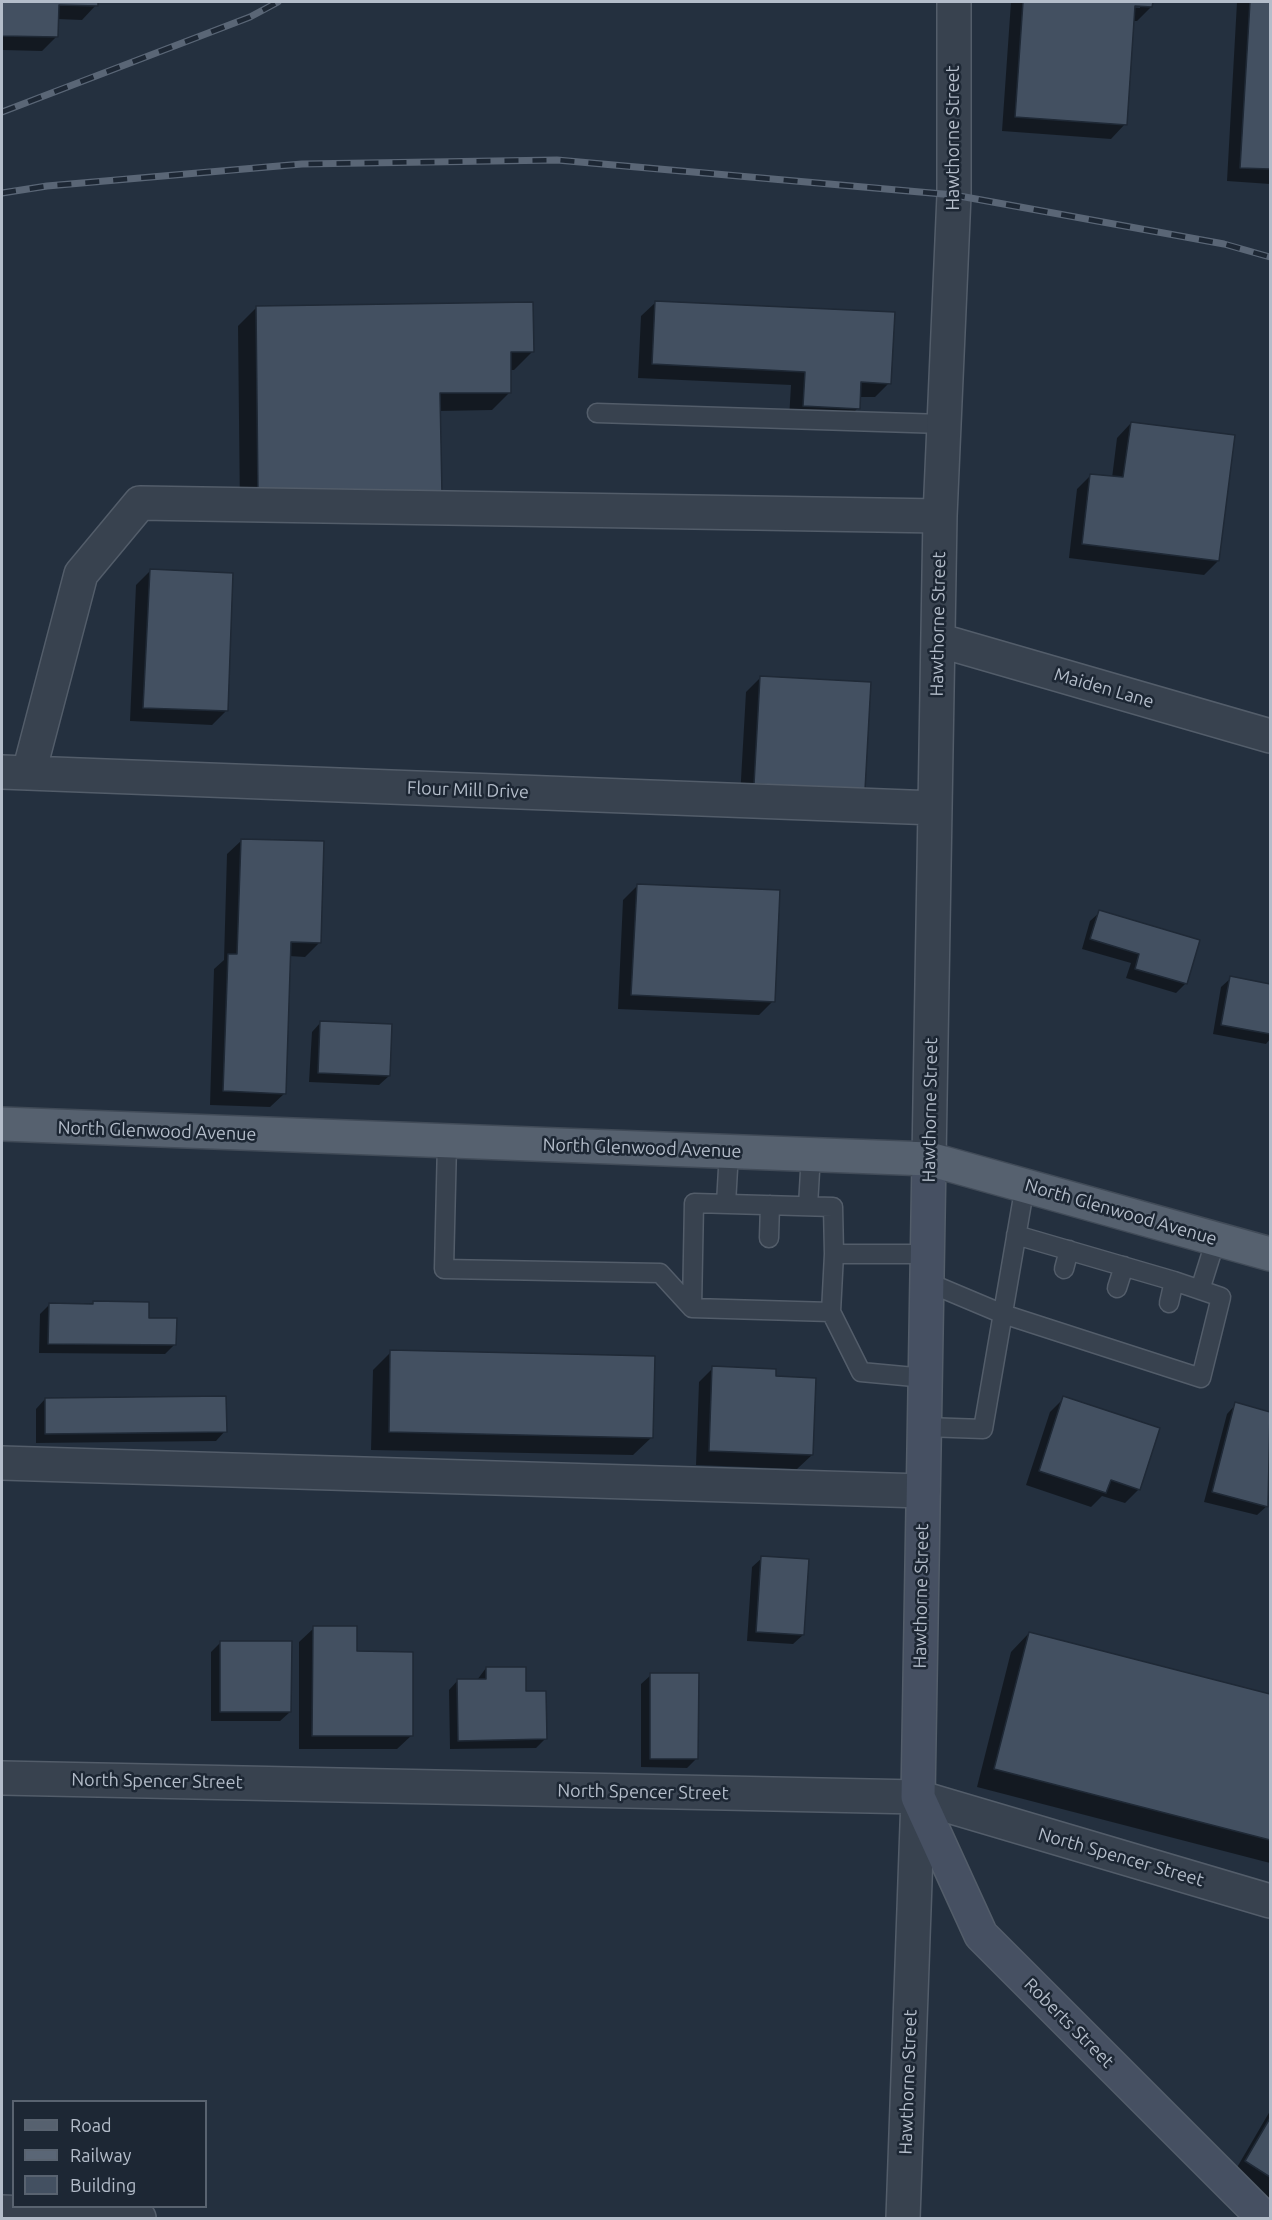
<!DOCTYPE html>
<style>
body{margin:0}
#map{position:relative;width:1272px;height:2220px;overflow:hidden;background:#24303f;font-family:Ubuntu,sans-serif}
canvas{display:block}
.frame{position:absolute;inset:0;border:3px solid #b4bdca;pointer-events:none}
.legend{position:absolute;left:12px;top:2100px;width:195px;height:108px;box-sizing:border-box;background:#1d2734;border:2px solid #596370;margin:0;padding:8px 10px;list-style:none;font-size:18px;color:#b4bdca}
.legend li{display:flex;align-items:center;gap:12px;height:30px}
.legend b{width:30px;border:2px solid #596370}
</style>
<div id="map">
<canvas width="1272" height="2220"></canvas>
<div class="frame"></div>
<ul class="legend">
<li><b style="height:8px;background:#56616f"></b>Road</li>
<li><b style="height:8px;background:#5a6676"></b>Railway</li>
<li><b style="height:16px;background:#435061"></b>Building</li>
</ul>
</div>
<script>
const ctx = document.querySelector('canvas').getContext('2d');
ctx.lineJoin = 'round';
function fillPath(path, color) { ctx.fillStyle = color; ctx.fill(path, 'evenodd'); }
function strokePath(path, color, width, dash) { ctx.strokeStyle = color; ctx.lineWidth = width; ctx.lineCap = dash ? 'butt' : 'round'; ctx.setLineDash(dash || []); ctx.stroke(path); }
function write(font, color, halo, rows, align = 'center') {
  ctx.font = font + ' Ubuntu,sans-serif'; ctx.lineWidth = 5; ctx.setLineDash([]); ctx.textBaseline = 'middle'; ctx.strokeStyle = halo; ctx.fillStyle = color; for (const [text, x, y, turn = 0] of rows) {
    ctx.save(); ctx.translate(x, y); ctx.rotate((+turn || 0) * Math.PI / 180); ctx.textAlign = isNaN(turn) ? turn : align; if (halo) ctx.strokeText(text, 0, 0); ctx.fillText(text, 0, 0); ctx.restore();
  }
}
const shadow = new Path2D(`
 M2 2H96V5L82 20 57 19 56 37 42 51 2 50Z
 M1011 2H1151V7L1137 21H1132L1125 124 1111 139 1002 131ZM1140 5V8L1127 7Z
 M1237 2H1270V184L1227 181Z
 M656 302 889 383 875 397H859L858 408 844 422 789 419 791 385 638 378 641 316Z
 M256 308 532 352 514 370H510V392L492 410 439 411 240 514 238 326Z
 M1131 423 1218 561 1204 575 1069 558 1077 489 1091 475 1112 478 1117 438Z
 M150 571 226 711 212 725 130 721 136 585Z
 M760 678 863 789 740 797 746 692Z
 M242 840 319 943 305 957 289 956 285 1093 270 1107 210 1105 214 969 224 960 227 854Z
 M637 886 773 1001 759 1015 618 1009 623 900Z
 M1100 912 1186 983 1176 993 1126 978 1131 963 1082 949 1090 921Z
 M1231 978 1270 985V1039L1266 1044 1213 1034 1221 987Z
 M321 1022 389 1076 379 1085 309 1082 312 1032Z
 M94 1303 148 1320 175 1344 165 1354 39 1353 40 1314 49 1305Z
 M391 1352 652 1437 633 1455 371 1450 373 1370Z
 M713 1368 775 1378 812 1455 797 1469 696 1465 699 1382Z
 M1064 1398 1139 1489 1125 1503 1102 1496 1091 1507 1026 1485 1050 1412Z
 M45 1399 225 1431 216 1441 36 1443V1409Z
 M1236 1404 1270 1413V1492L1267 1506 1257 1515 1204 1502 1227 1414Z
 M762 1558 803 1635 793 1644 747 1641 752 1567Z
 M314 1628 355 1653 412 1735 397 1749H299V1642Z
 M1029 1633 1270 1695V1863L977 1787 1011 1652Z
 M221 1642 290 1712 280 1721H211V1652Z
 M486 1668 524 1692 545 1739 536 1748 450 1749 449 1690 458 1680H477Z
 M651 1675 696 1759 687 1768 641 1767V1684Z
 M1270 2111V2199L1232 2176Z`);
const building = new Path2D(`
 M2 2H98V6L59 5 58 37 2 36Z
 M1023 2H1153L1152 7 1135 6 1127 125 1015 117Z
 M1250 2H1270V169L1240 168Z
 M655 301 895 312 891 384 861 382 860 409 803 406 805 372 652 364Z
 M533 302 534 352H511V393H440L442 494 258 496 256 306Z
 M1131 422 1235 435 1219 561 1082 544 1090 474 1123 477Z
 M150 569 233 573 228 711 143 708Z
 M760 676 871 682 865 790 754 784Z
 M241 839 324 841 321 943 291 942 286 1094 223 1091 228 954H237Z
 M637 884 780 890 775 1002 631 995Z
 M1099 910 1200 940 1187 984 1135 969 1139 954 1090 939Z
 M1230 976 1270 984V1034L1221 1025Z
 M320 1021 392 1024 390 1076 318 1073Z
 M93 1301 149 1302V1318H177L176 1345 48 1344 49 1303 93 1304Z
 M390 1350 655 1356 653 1438 389 1432Z
 M712 1366 776 1369V1376L816 1378 813 1455 709 1451Z
 M226 1396 227 1432 45 1434V1398Z
 M1063 1396 1160 1428 1140 1490 1111 1480 1106 1493 1039 1471Z
 M1235 1402 1270 1412 1268 1507 1212 1492Z
 M761 1556 809 1559 804 1635 756 1632Z
 M313 1626H357V1651L413 1652V1736H312Z
 M1029 1632 1270 1694V1840L994 1769Z
 M220 1641H292L291 1712H220Z
 M486 1667H526V1691H546L547 1739 458 1741 457 1679H486Z
 M650 1673H699L698 1759H650Z
 M1270 2118V2177L1245 2161Z`);
const lane = new Path2D(`
 M597 413 943 424
 M447 1143 444 1269 660 1273 692 1308
 M726 1204 729 1151
 M808 1206 811 1154
 M769 1238 770 1205
 M834 1254 831 1312 692 1308 694 1203 833 1207 834 1254H927
 M1064 1269 1069 1250
 M927 1282 1003 1314 1201 1378 1221 1297 1174 1281 1016 1235
 M1117 1288 1124 1266
 M1200 1290 1216 1239
 M1169 1303 1174 1281
 M831 1312 861 1372 925 1378
 M925 1427 983 1429 1025 1185`);
const street = new Path2D(`
 M938 640 1270 736
 M2 772 935 808
 M29 772 81 574 140 503 940 516
 M929 1159 940 516 954 195V2
 M2 1463 923 1491
 M2 1778 918 1797 1270 1901
 M2 2212 139 2218
 M903 2218 918 1797`);
const secondary = new Path2D(`
 M929 1159 918 1797 981 1935 1264 2218`);
const primary = new Path2D(`
 M2 1124 929 1159 1270 1254`);
const rail = new Path2D(`
 M2 112 250 17 278 2
 M2 193 47 186 302 164 557 160 954 195 1224 244 1270 257`);
const streetNames = [
 ["Hawthorne Street",953,138,-90],
 ["Hawthorne Street",938,624,-89],
 ["Maiden Lane",1104,688,16],
 ["Flour Mill Drive",468,790,2],
 ["Hawthorne Street",930,1110,-89],
 ["North Glenwood Avenue",157,1131,2],
 ["North Glenwood Avenue",642,1148,2],
 ["North Glenwood Avenue",1121,1212,16],
 ["Hawthorne Street",921,1596,-89],
 ["North Spencer Street",157,1781,1],
 ["North Spencer Street",643,1792,1],
 ["North Spencer Street",1121,1857,16],
 ["Roberts Street",1069,2023,45],
 ["Hawthorne Street",908,2082,-88]
];
fillPath(shadow, '#0007');
fillPath(building, '#435061');
strokePath(building, '#1f2936', 1.5);
strokePath(lane, '#535d6a', 21);
strokePath(street, '#535d6a', 36);
strokePath(secondary, '#535d6a', 36);
strokePath(primary, '#414b58', 36);
strokePath(lane, '#38424f', 18);
strokePath(street, '#38424f', 33);
strokePath(secondary, '#465062', 33);
strokePath(primary, '#56616f', 33);
strokePath(rail, '#5a6676', 7);
strokePath(rail, '#1d2734', 4.5, [14]);
write('18px', '#b4bdca', '#1d2734', streetNames);
</script>
